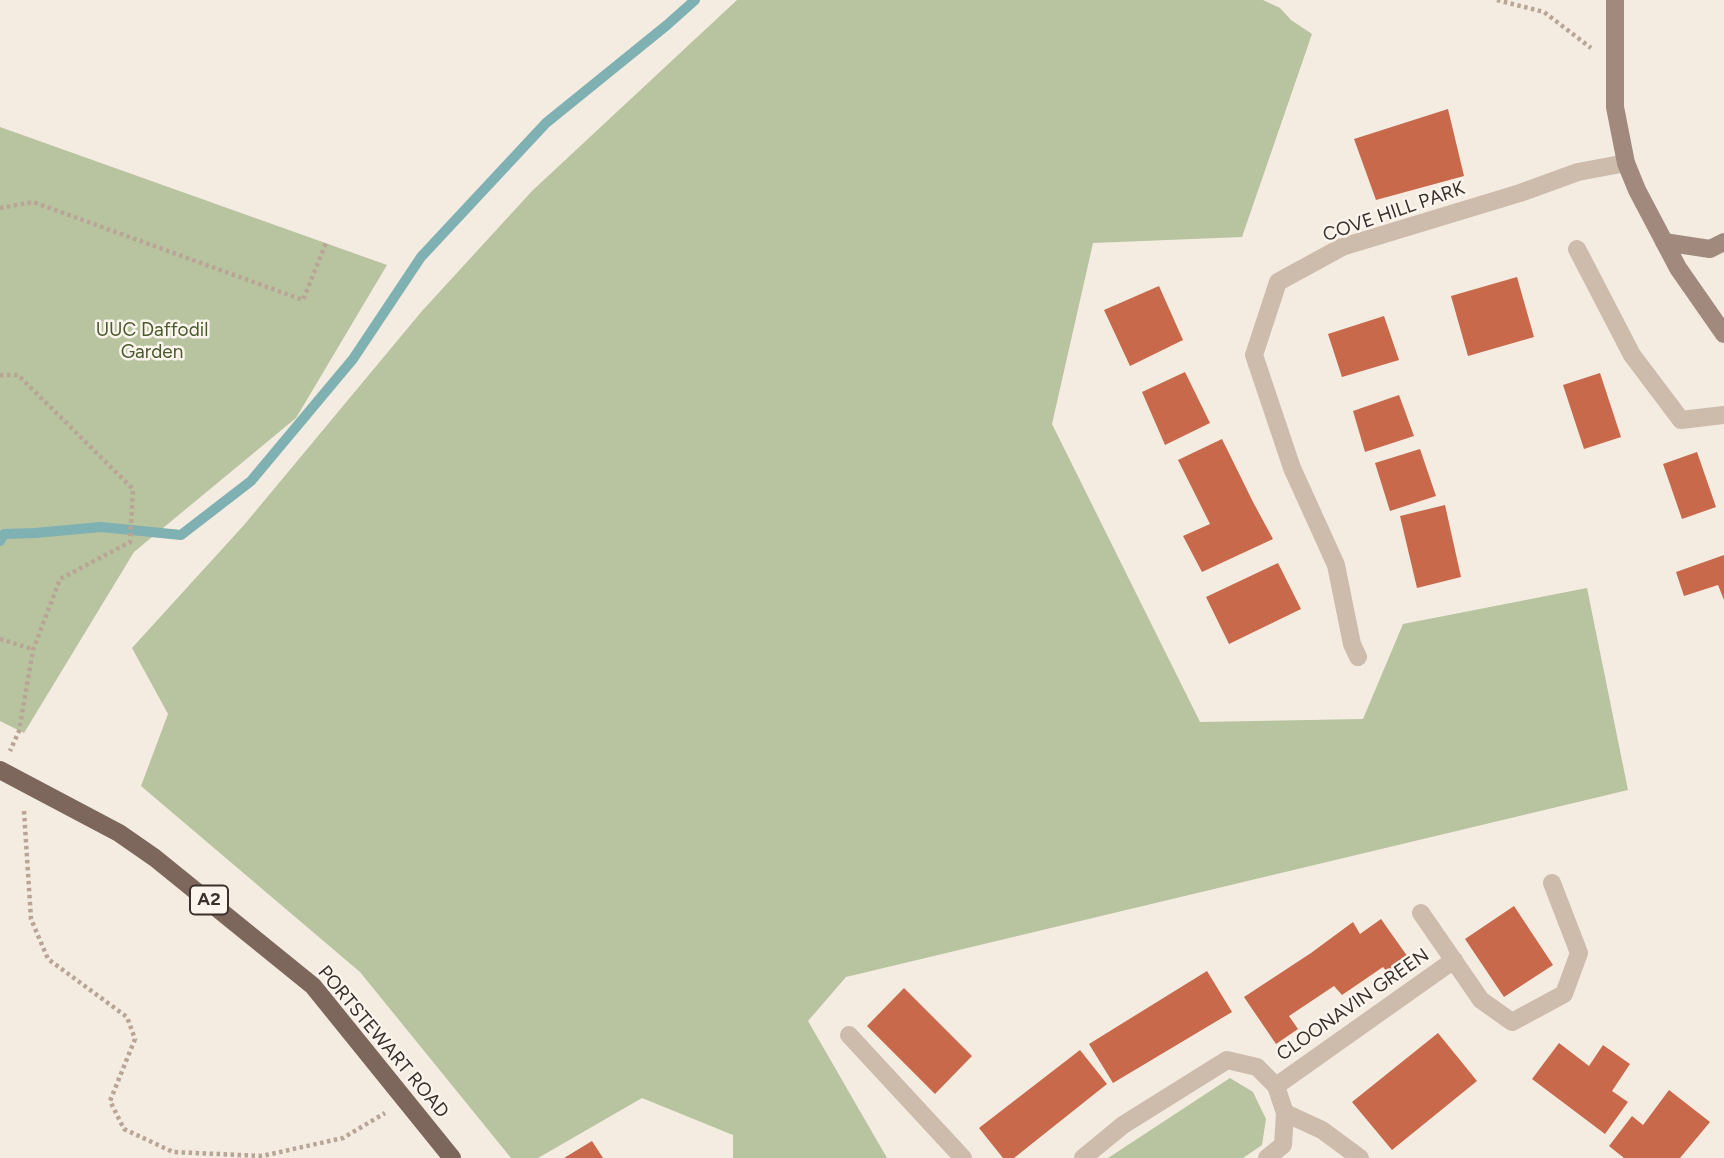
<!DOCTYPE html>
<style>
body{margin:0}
canvas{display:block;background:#f4ebe1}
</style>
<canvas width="1724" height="1158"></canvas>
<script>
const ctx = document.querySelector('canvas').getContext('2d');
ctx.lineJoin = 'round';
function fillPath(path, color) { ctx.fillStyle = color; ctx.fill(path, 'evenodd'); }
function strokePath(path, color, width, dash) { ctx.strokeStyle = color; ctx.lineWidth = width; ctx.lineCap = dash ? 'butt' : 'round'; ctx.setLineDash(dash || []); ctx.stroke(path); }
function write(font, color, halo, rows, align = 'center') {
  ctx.font = font + ' Figtree,sans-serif'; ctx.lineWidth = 5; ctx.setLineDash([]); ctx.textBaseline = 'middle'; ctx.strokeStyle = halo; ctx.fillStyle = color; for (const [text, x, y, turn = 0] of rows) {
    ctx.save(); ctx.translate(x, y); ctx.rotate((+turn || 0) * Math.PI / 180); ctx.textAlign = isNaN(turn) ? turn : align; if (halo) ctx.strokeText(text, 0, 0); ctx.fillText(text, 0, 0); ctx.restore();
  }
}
const green = new Path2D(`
 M737 0H1263L1280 8 1291 20 1312 34 1242 237 1093 243 1052 424 1200 722 1363 719 1403 624 1587 588 1628 790 846 977 808 1021 887 1158H733V1135L642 1098 538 1158H511L360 972 141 786 168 714 132 648 244 525 422 311 532 191Z
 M0 127 387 265 296 418 134 552 24 733 0 721Z
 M1230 1078 1253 1092 1266 1119 1262 1145 1243 1158H1108Z`);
const stream = new Path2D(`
 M0 541 4 534 35 533 101 527 181 535 251 481 353 359 421 257 546 123 667 25 695 0`);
const building = new Path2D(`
 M1448 109 1464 176 1376 200 1354 139Z
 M1517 277 1534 337 1468 356 1451 296Z
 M1159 286 1183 340 1130 366 1104 310Z
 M1384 316 1399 360 1342 377 1328 334Z
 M1185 372 1210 423 1165 445 1142 392Z
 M1600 373 1621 437 1584 449 1563 385Z
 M1399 395 1414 436 1365 452 1353 411Z
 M1222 439 1253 502 1273 539 1202 572 1183 536 1210 524 1178 460Z
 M1420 449 1436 496 1390 511 1375 463Z
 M1697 452 1716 507 1682 519 1663 464Z
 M1445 505 1461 577 1417 588 1400 516Z
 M1724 555V600L1718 585 1684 596 1676 572Z
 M1278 563 1301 609 1229 644 1206 597Z
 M1514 906 1553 965 1504 997 1465 939Z
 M1381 919 1410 960 1389 974 1383 967 1342 995 1334 986 1289 1016 1298 1029 1276 1044 1244 997 1311 953 1353 922 1360 934Z
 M1207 971 1232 1012 1113 1083 1089 1044Z
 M904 988 972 1056 935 1094 867 1026Z
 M1438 1033 1477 1081 1392 1150 1352 1102Z
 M1559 1043 1589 1066 1603 1045 1630 1064 1612 1091 1628 1102 1605 1134 1532 1079Z
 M1080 1050 1107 1084 1014 1158H1003L979 1128Z
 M1669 1090 1710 1122 1680 1158H1624L1609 1146 1632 1116 1643 1125Z
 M592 1141 603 1158H564Z`);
const path = new Path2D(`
 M1497 0 1544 12 1591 48
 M0 208 33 202 303 300 326 243
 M0 375H18L133 489 130 542 60 579 33 650 19 731 10 751
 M0 639 32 649
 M24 811 31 919 48 959 127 1017 135 1039 110 1101 124 1129 173 1152 262 1156 343 1138 385 1113`);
const lane = new Path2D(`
 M1285 1113 1322 1130 1360 1158`);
const street = new Path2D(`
 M1577 249 1632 355 1681 420 1724 415
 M1358 657 1352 644 1336 565 1292 468 1254 355 1278 282 1342 247 1520 193 1578 172 1626 163
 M1421 913 1481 1000 1512 1022 1564 994 1579 953 1552 883
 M849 1035 963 1158
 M1276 1086 1454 960
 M1083 1158 1123 1125 1227 1060 1257 1067 1276 1086 1285 1113 1283 1145 1267 1158`);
const secondary = new Path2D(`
 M1615 0V107L1626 163 1637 190 1678 268 1724 334
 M1664 242 1710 249 1724 242`);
const primary = new Path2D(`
 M0 770 119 833 155 858 313 986 452 1158`);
const shields = [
 [209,900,38]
];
const shieldNames = [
 ["A2",209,900]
];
const streetNames = [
 ["COVE HILL PARK",1394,212,-19],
 ["CLOONAVIN GREEN",1353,1005,-35],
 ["PORTSTEWART ROAD",383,1042,50]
];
const parkNames = [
 ["UUC Daffodil",152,330],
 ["Garden",152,352]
];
fillPath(green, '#b8c4a0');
strokePath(stream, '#7fb0b2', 10);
fillPath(building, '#c8694b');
strokePath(path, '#b9a596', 4.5, [3.5, 3.5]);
strokePath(lane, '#cdbbac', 18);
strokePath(street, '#cdbbac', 18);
strokePath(secondary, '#a18a7d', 18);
strokePath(primary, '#7d675c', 18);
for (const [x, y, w] of shields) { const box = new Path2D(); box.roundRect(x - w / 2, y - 14.5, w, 29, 5); ctx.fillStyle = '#fbf5ee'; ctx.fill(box); strokePath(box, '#3b302b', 2); }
write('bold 18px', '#3b302b', null, shieldNames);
write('19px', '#3b302b', '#fbf5ee', streetNames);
write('19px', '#4a5a2e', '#fbf5ee', parkNames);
</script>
